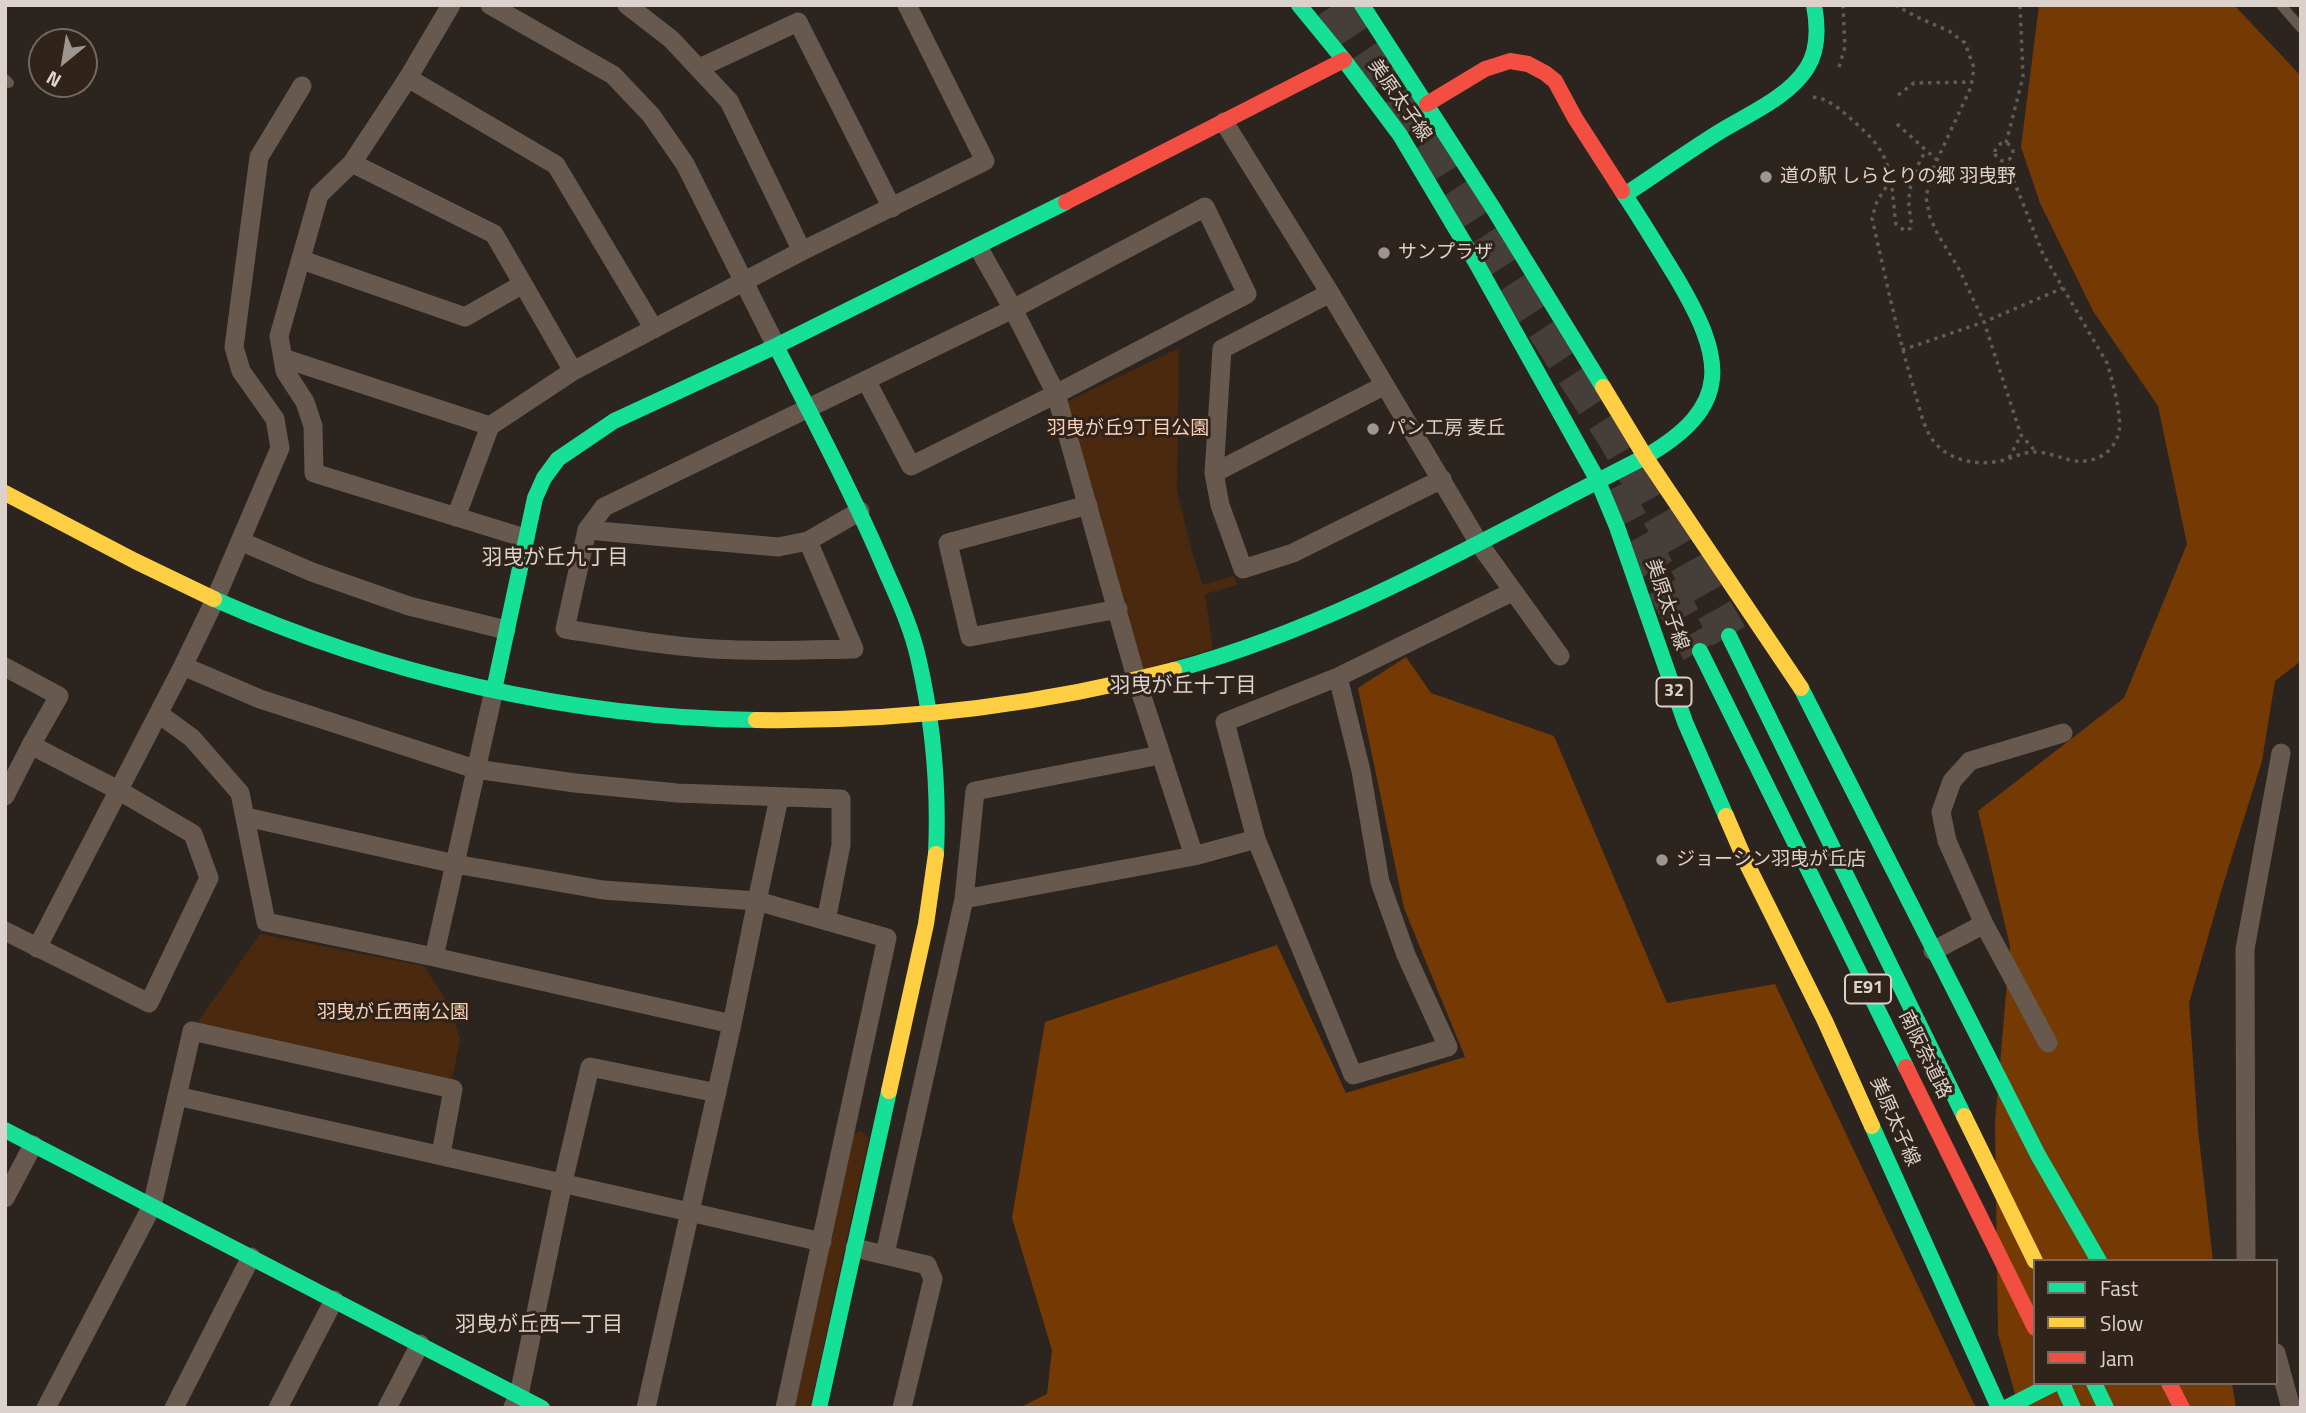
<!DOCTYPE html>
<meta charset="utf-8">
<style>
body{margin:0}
#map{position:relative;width:2306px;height:1413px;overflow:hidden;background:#2b241f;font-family:"Titillium Web",sans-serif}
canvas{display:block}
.frame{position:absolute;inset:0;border:7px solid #dbd2cd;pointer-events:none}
.legend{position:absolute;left:2033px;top:1259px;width:245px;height:126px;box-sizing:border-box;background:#30231a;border:2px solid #746962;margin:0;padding:9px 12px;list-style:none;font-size:21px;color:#dbd2cd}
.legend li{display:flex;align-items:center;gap:14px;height:35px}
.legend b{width:35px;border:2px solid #746962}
.north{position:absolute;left:28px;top:28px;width:70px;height:70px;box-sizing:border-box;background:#30231a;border:2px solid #746962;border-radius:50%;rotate:210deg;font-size:19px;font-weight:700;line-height:28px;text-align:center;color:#dbd2cd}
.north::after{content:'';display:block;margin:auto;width:24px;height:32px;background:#9d9590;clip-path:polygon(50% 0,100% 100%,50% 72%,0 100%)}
</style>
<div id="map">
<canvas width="2306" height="1413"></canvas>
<div class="frame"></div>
<ul class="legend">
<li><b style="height:9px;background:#16e098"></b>Fast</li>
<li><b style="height:9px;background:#ffcf43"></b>Slow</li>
<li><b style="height:9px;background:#f24e42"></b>Jam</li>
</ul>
<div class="north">N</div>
</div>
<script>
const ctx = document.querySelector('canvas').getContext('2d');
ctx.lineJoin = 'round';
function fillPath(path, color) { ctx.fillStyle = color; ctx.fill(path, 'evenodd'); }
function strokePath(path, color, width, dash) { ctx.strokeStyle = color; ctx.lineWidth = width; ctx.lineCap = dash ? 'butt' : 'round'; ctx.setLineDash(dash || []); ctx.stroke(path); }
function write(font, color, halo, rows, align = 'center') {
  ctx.font = font + ' "Titillium Web","Noto Sans JP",sans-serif'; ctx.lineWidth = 6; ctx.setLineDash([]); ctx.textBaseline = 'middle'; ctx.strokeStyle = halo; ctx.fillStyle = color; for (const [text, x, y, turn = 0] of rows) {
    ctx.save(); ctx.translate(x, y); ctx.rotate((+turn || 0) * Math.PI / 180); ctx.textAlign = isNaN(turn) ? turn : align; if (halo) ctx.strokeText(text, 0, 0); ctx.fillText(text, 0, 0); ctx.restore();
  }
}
const green = new Path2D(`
 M1179 348 1177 491 1192 552 1203 585 1234 576 1237 585 1205 594 1213 649 1143 670 1068 401Z
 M260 934 424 966 450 1006 460 1040 452 1079 197 1023Z
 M860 1131 869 1138 810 1408H792L852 1135Z`);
const forest = new Path2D(`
 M2039 5H2234L2301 76V661L2275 681 2262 761 2222 888 2189 1003 2198 1130 2213 1261H2035V1383H2232L2236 1408H2019L1998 1334 1995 1123 2010 946 1978 811 2124 698 2187 544 2158 406 2093 311 2040 203 2021 147Z
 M1406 657 1431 693 1554 736 1667 1003 1775 984 1976 1408H1019L1047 1394 1052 1350 1012 1218 1045 1022 1277 945 1346 1093 1465 1057 1404 908 1358 688Z`);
const highwayTunnel = new Path2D(`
 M1334 5 1616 437 1729 636
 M1612 489 1700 651`);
const path = new Path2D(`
 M1895 5 1917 17 1949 31 1965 43 1974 68 1971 87 1931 173 1926 198 1930 217 1938 235 1958 267 1984 322 2021 435 2036 452
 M1839 67 1845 47 1843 5
 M1898 95 1914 83 1973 82
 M1813 97C1827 98 1840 109 1850 118 1861 128 1873 138 1880 150 1894 171 1892 199 1896 224L1905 231 1911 228C1912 218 1908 209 1909 199 1910 180 1917 166 1926 150
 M1897 124 1937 160
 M1995 152a9 9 0 1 1 18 0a9 9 0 1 1-18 0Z
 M2006 143 2023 77 2020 5
 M1891 180 1877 201 1872 218C1885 275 1897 333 1914 389 1919 405 1922 424 1932 439 1947 461 1979 467 2004 460 2014 457 2023 452 2035 452 2048 452 2062 459 2076 461 2096 463 2115 452 2119 431 2122 417 2112 378 2107 363L2043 254 2006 161
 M1902 350 1984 322 2063 288
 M2009 458 2021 435`);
const lane = new Path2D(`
 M2281 5 2301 28
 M5 79 9 83`);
const street = new Path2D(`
 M451 5 408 78 352 163 319 195 279 336 285 371 305 402 313 426 314 473 525 538
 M490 5 613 75 651 115 685 164 776 346
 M627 5 671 39 729 101 802 251
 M699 68 798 22 892 208
 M408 78 556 165 654 329
 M1224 122 1330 293 1480 545 1560 656
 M352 163 494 234 523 284
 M978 247 1013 309 1056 394 1137 681 1194 856
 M302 260 465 317 523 284 573 371
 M1330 293 1222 349 1214 473 1220 505 1243 569 1293 553 1442 479
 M283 358 490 426
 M1214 473 1385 385
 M1088 505 948 543 970 637 1118 609
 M860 511 808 541 778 547 587 530 604 507 1013 309 1205 207 1247 294 1056 394 911 466 866 380
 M456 517 490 426 573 371 802 251 985 161 907 5
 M587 530 565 629C614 637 664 646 714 649 761 652 807 650 854 649L808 541
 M240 541 312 572 409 606 506 630
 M183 666 260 699 475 769 575 783 677 793 841 799V845L826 921
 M5 667 59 696 31 745
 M1338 677 1361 771 1380 882 1406 955 1448 1047 1353 1075 1256 839 1225 722 1338 677 1512 592
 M159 714 192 738 240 793 266 922 434 957 732 1024
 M5 796 31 745 118 790 193 834 209 878 149 1003 5 931
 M246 817 455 864 603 890 757 901 779 798
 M964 899 1194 856 1256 839
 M37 948 183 666 215 600 280 448 275 419 241 371 234 347 259 157 302 86
 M1933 951 1984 924
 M434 957 494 690
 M2048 1043 1984 924 1947 841 1941 812 1952 781 1970 761 2063 733
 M177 1096 822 1242
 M5 1198 33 1145
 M855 1248 927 1265 933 1279 902 1408
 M885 1254 964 899 975 791 1160 755
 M2246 1261 2245 949 2281 753
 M2276 1353 2291 1408
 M513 1407 519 1395 563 1182 590 1067 717 1093
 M46 1408 152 1206 192 1031 453 1089 441 1154
 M174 1408 251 1257
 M278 1408 334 1300
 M387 1408 420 1344
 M646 1408 732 1024 757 901 887 938 785 1408`);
const fast = new Path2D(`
 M1299 5 1344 60 1400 135 1478 266 1597 479 1617 527 1685 722 1726 816
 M1362 5 1493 208 1603 387
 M1626 194C1656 174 1686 153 1716 134 1746 115 1787 99 1807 68 1819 49 1818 26 1814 5
 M776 346C813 419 852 492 884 567 897 597 911 626 918 657 933 721 939 788 936 854
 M214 599C383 674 570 718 756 720
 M1729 636 1964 1116
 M1700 651 1906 1067
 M1174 670C1343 624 1488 536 1643 458 1735 406 1724 358 1676 277 1658 248 1641 219 1622 191
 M1801 688 2038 1155 2099 1261
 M494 690 535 498 544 478 558 459 614 421 776 346 1066 202
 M1872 1126 1999 1408
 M5 1130 542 1408
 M2062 1383 2073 1408
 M2094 1383 2106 1408
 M819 1408 889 1091
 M2006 1408 2055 1383`);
const slow = new Path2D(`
 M1603 387 1646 458 1801 688
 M5 493 135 561 214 599
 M756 720C898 722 1037 706 1174 670
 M1726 816 1745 860 1825 1021 1872 1126
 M889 1091 926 924 936 854
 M1964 1116 2035 1261`);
const jam = new Path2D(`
 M1427 104 1485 69 1510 61 1528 64 1545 73 1555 81 1575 118 1622 191
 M1066 202 1344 60
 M1906 1067 2035 1328
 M2169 1383 2182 1408`);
const markers = [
 [1766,177,7,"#9d9590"],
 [1384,253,7,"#9d9590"],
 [1373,429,7,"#9d9590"],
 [1662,860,7,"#9d9590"]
];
const shields = [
 [1674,692,35],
 [1868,989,46]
];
const shieldNames = [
 ["32",1674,692],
 ["E91",1868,989]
];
const streetNames = [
 ["美原太子線",1399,101,55],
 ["美原太子線",1666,605,71],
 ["南阪奈道路",1924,1055,64],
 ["美原太子線",1894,1122,66]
];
const poiNames = [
 ["道の駅 しらとりの郷 羽曳野",1780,177],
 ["サンプラザ",1398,253],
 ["パン工房 麦丘",1387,429],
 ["ジョーシン羽曳が丘店",1676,860]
];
const parkNames = [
 ["羽曳が丘9丁目公園",1128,429],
 ["羽曳が丘西南公園",393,1013]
];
const neighbourhoodNames = [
 ["羽曳が丘九丁目",555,559],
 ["羽曳が丘十丁目",1183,687],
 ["羽曳が丘西一丁目",539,1326]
];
fillPath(green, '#4b290f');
fillPath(forest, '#753a04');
strokePath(highwayTunnel, '#453e39', 37, [37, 18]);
strokePath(path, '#645a52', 3.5, [3.5, 5]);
strokePath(lane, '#68594f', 10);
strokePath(street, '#68594f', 19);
strokePath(fast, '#16e098', 16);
strokePath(slow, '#ffcf43', 16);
strokePath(jam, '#f24e42', 16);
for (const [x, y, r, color] of markers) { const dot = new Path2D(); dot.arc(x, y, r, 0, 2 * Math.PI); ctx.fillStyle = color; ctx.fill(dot); strokePath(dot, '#30231a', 2.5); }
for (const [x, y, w] of shields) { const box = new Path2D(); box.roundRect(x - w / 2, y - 14.5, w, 29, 5); ctx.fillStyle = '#30231a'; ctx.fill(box); strokePath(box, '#dbd2cd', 2); }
write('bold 18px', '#dbd2cd', null, shieldNames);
write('19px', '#dbd2cd', '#30231a', streetNames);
write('19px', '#dbd2cd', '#30231a', poiNames, 'left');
write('19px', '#f8d0b7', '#30231a', parkNames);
write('21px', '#dbd2cd', '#30231a', neighbourhoodNames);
</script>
